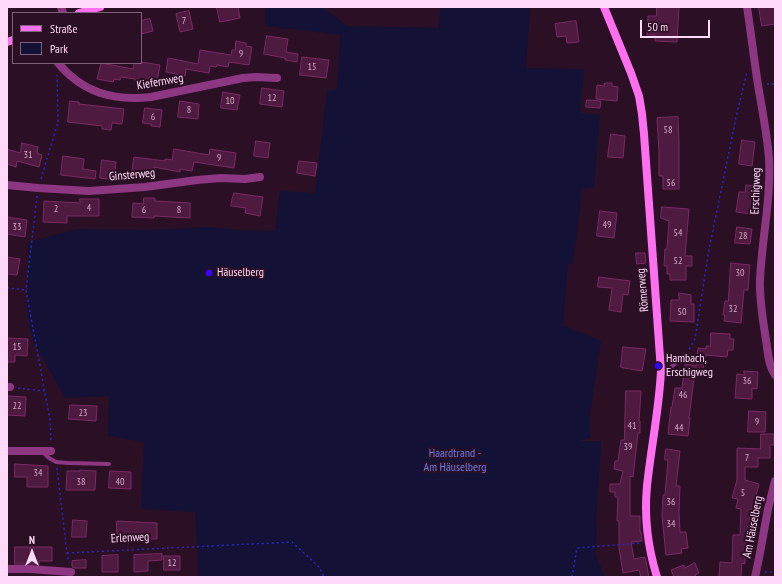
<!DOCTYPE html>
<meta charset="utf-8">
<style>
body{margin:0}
#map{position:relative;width:782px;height:584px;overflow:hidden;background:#2b0f24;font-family:"PT Sans Narrow",sans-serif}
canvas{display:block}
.frame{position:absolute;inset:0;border:8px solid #ffd9f8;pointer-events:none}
.legend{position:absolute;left:12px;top:12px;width:130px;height:52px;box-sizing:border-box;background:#2b0f24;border:1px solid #806079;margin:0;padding:5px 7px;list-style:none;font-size:12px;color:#ffd9f8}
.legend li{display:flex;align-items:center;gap:8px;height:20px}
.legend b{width:20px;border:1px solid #806079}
.north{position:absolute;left:12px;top:532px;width:40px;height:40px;-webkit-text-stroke:3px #2b0f24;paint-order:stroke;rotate:0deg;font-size:11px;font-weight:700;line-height:16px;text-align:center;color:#ffd9f8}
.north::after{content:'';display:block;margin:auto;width:14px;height:18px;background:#ffd9f8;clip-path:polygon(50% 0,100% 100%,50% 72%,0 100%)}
.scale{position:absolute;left:640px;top:20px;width:70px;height:18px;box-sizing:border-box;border:2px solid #ffd9f8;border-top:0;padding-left:5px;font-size:12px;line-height:14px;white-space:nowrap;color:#ffd9f8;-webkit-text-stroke:3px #2b0f24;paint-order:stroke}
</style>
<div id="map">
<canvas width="782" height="584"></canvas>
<div class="frame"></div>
<ul class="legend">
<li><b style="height:5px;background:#ff70f0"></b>Straße</li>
<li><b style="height:11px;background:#131236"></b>Park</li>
</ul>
<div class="north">N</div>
<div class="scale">50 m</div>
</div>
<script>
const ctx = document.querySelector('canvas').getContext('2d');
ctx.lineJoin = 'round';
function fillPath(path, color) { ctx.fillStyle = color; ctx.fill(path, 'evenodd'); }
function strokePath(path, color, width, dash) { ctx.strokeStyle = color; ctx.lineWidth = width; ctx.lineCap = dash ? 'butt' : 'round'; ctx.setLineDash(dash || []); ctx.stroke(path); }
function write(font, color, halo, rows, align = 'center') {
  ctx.font = font + ' "PT Sans Narrow",sans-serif'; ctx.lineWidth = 4; ctx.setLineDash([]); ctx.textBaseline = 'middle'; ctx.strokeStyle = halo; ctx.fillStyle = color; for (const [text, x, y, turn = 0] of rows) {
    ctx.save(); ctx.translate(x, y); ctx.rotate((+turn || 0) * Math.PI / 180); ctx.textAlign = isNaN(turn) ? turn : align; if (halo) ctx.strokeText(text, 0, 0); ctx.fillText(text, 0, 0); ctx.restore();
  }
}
const green = new Path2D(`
 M265 7H322L347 26 438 28 441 7H530L526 68 584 69 580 113 600 115 594 187 582 189 573 264H568L563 325 601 341 590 415V438L577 441H601L596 525H597L596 556 605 577H199L195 512 141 509 144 442 108 436 109 396 65 398 33 341 27 316 28 242 78 229 148 230 210 227 240 230 275 231 280 191 315 193 327 91 337 89 340 35 265 26Z`);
const building = new Path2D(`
 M217 7H238L240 18 220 22Z
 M657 7H679L677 42 655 41V35H647L648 16H656Z
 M759 7H775V24L762 26Z
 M189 11 193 29 180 32 176 14Z
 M150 19 153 31 141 34V21Z
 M576 21 579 42 567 43 566 36 557 37 555 24Z
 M267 36 288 39 286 52 298 54 297 62 285 60V58L264 54Z
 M236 41 246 43V46L252 47 249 65 229 62 228 67 217 65 216 67 210 66 209 73 186 69 185 76 166 72 168 58 198 64 200 50 231 55 232 50H235Z
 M302 57 329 60 326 78 300 75Z
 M141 62 160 65 157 82 150 81V83L135 81V79L121 77 120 80 114 79 113 82 97 79 101 63 133 69 134 63H141Z
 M605 83H612V86L618 87 617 101 596 99 597 85 604 86Z
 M262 88 284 91 282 107 260 104Z
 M223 92 240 95 237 110 221 108Z
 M587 100 601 101 600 108 586 107Z
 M70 101 79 102V104L124 109 122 124 112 123 111 130 102 129V126L68 122Z
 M180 101 199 104 198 119 178 117Z
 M145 108 162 110 160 127 151 126V124L143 123Z
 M678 117 679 143V189H663V176H659V152L657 118Z
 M611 134 625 136 623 158 608 157Z
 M742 140 755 142 752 166 739 164Z
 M256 141 270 143 268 158 254 156Z
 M22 143 38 147 37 153 42 155 39 167 17 161 16 167 7 164V149L20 153Z
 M174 149 209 155 210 149 236 153 234 168 194 162 192 171 180 169V172L154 167 153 178 131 175 134 157 165 161V159L172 160Z
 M63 156 84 159 83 169 96 171 95 179 61 175Z
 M102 160 116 162 114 180 100 178Z
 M299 161 317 163 315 176 297 173Z
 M746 185 755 186 754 194H755L752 214 736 212 739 192H745Z
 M234 193 263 197 260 216 245 213 246 208 231 206Z
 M144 198H155V201L190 203V218L154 216V218L132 217 133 203 143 204Z
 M80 199H99V216H67V223L43 222 44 201 80 203Z
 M662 207 689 209 685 256H692V266H686V280H670V274H667V266H664L665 249H667L669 221 661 218Z
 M600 211 617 213 614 238 597 236Z
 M7 217 27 220 25 237 7 234Z
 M737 227 752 229 750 244 735 243Z
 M636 253H645L646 263 637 264Z
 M7 257 20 259 17 275 7 274Z
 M731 263 750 265 748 290H744L741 323 724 321 725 315H723L725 301H728Z
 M599 277 630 281 628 295 623 294 621 312 609 310 612 288 598 287Z
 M679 293 691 295V304H694V322L670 321 671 300H679Z
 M711 333 730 334V339H734L733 350H728L727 357 706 355 702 375 695 374 694 378 689 418H690L688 436 668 434 671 407H672L675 388H682L685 364 696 366 698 348 706 349V346H710Z
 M7 338 28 339 27 356 15 355V362H7Z
 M623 347 646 349 642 371 624 368 621 367Z
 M744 371 758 372 757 389 752 388V399L735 398 737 374 744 375Z
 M626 391H641L639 421H640V433H638L633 477 630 476V516H640V532H641L642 541 631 542 634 559 645 557 649 577H641L639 570 623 573 619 548V521H617L618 497H615V492H610V484H620L623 471 614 469 615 461H618L621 440H624Z
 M8 396 26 397 25 416 7 415Z
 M70 405 97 406 96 421 69 419Z
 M749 411 766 412 765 432H748Z
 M761 434H774V445H770V458H758V467H745V480L759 484 750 518V531H749L748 554 745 553V564L742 563 741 577H719L720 562 732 563 733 535H740L741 509 736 508 738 499 732 498 737 480V448L760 449Z
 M666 449 680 451 676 486H680L679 513 680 532H686L688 548 681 549 682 553 666 555 662 516 663 495H665L668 460H665Z
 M15 464 48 466V487H27V477H15Z
 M80 470 96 471 95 490H66L67 471H80Z
 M110 471 131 472V489L109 488Z
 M73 520 87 521 86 537H72Z
 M117 521 157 523V539L117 538Z
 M15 547H52V561H39V564H15Z
 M162 554V560L148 561V571L134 572V555Z
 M118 555V572H102V556Z
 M164 556H180V570H164Z
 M86 560V568H75L72 567V561Z
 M695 563 699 573 695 575 696 577H674L671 570 684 565V568Z`);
const path = new Path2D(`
 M767 84H775
 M41 179 58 122 57 75
 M37 196 26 290 50 420 51 443
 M7 288 26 290
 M689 349 695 339 709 249 737 113 747 72
 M18 388 44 391
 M57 468 67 553 69 563
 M67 553 292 542 319 567 324 577
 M765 572H775
 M572 577 577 548 640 543`);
const lane = new Path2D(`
 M662 375 686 354
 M42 451 49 458 56 462 68 463 109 464`);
const street = new Path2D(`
 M61 7 63 13
 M747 7C751 33 754 59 758 85 762 109 767 134 769 158 771 200 762 238 760 279 759 299 763 320 766 340 768 351 768 365 775 375
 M58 63C83 93 113 101 151 97L243 78 256 77 277 78
 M7 185 38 188 89 191 145 187 197 180 221 178 245 179 260 177
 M7 387H10
 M7 451H51
 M7 569H30L71 572
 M755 577 759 558 768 509 775 481`);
const secondary = new Path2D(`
 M604 7 631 73 639 96 642 114 644 134 661 371C659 410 651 448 647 486 644 517 648 548 657 577
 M79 13 100 7
 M7 42 13 40`);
const markers = [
 [209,273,4,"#3205ff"],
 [658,366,4,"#3205ff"]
];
const numberNames = [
 ["7",184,21],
 ["9",241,54],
 ["15",312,67],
 ["12",272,98],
 ["10",230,101],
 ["8",189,110],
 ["6",153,117],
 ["58",668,130],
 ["31",28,155],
 ["9",219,158],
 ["56",671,183],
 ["4",89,208],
 ["2",56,209],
 ["6",144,210],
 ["8",179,210],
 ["49",607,225],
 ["33",17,227],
 ["54",678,233],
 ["28",743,236],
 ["52",678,261],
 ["30",740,273],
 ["32",733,309],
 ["50",682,312],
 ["15",17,347],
 ["36",747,381],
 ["46",683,395],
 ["22",17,406],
 ["23",83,413],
 ["9",757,422],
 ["41",632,426],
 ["44",679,428],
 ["39",628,447],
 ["7",747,458],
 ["34",38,473],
 ["38",81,482],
 ["40",120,482],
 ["5",743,493],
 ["36",671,502],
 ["34",671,524],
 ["12",172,563]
];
const streetNames = [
 ["Kiefernweg",160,82,-10],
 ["Ginsterweg",132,175,-5],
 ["Erschigweg",756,191,-88],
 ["Römerweg",643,290,-95],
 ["Am Häuselberg",753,527,-79],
 ["Erlenweg",130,538,-3]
];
const poiNames = [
 ["Häuselberg",217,273],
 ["Hambach,",666,359],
 ["Erschigweg",666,373]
];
const parkNames = [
 ["Haardtrand -",455,454],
 ["Am Häuselberg",455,468]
];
fillPath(green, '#131236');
fillPath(building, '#4e1a3f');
strokePath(building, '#7b2a65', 1);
strokePath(path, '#2b28c4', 1.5, [2, 3]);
strokePath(lane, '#8d3783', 4);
strokePath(street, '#8d3783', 8);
strokePath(secondary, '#ff70f0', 8);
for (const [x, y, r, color] of markers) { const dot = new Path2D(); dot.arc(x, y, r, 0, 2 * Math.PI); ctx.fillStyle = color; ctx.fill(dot); strokePath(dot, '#2b0f24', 1.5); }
write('10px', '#d3a9ca', null, numberNames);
write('12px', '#ffd9f8', '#2b0f24', streetNames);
write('12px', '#ffd9f8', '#2b0f24', poiNames, 'left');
write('12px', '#657be9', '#2b0f24', parkNames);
</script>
